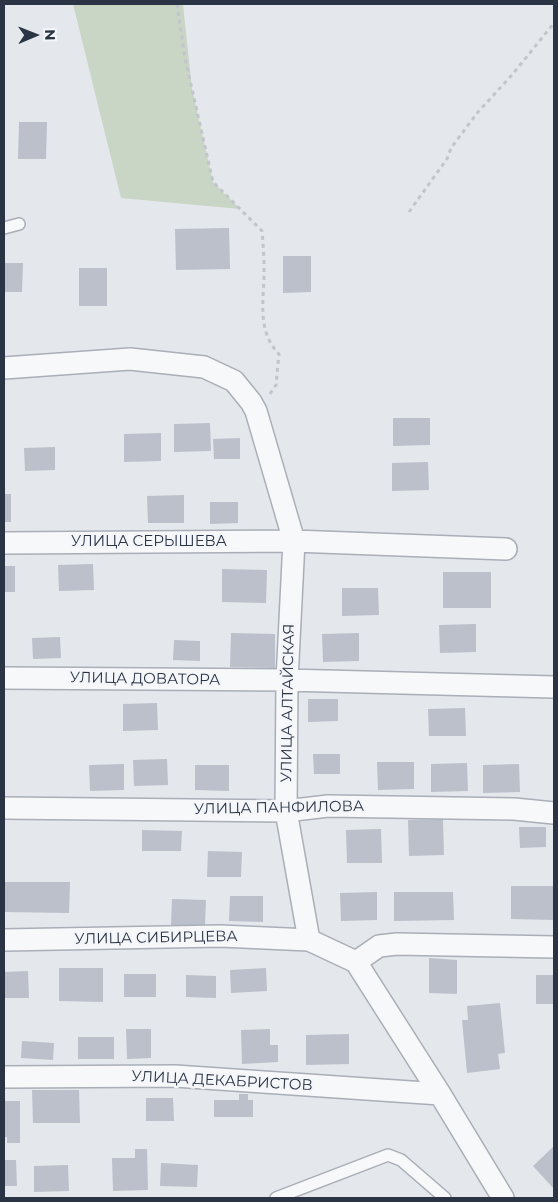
<!DOCTYPE html>
<meta charset="utf-8">
<style>
body{margin:0}
#map{position:relative;width:558px;height:1202px;overflow:hidden;background:#e4e7ec;font-family:Montserrat,sans-serif}
canvas{display:block}
.frame{position:absolute;inset:0;border:5px solid #2b3445;pointer-events:none}
.north{position:absolute;left:10px;top:10px;width:50px;height:50px;-webkit-text-stroke:4px #f4f6f9;paint-order:stroke;rotate:89deg;font-size:14px;font-weight:700;line-height:20px;text-align:center;color:#2b3445}
.north::after{content:'';display:block;margin:auto;width:18px;height:22px;background:#2b3445;clip-path:polygon(50% 0,100% 100%,50% 72%,0 100%)}
</style>
<div id="map">
<canvas width="558" height="1202"></canvas>
<div class="frame"></div>
<div class="north">N</div>
</div>
<script>
const ctx = document.querySelector('canvas').getContext('2d');
ctx.lineJoin = 'round';
function fillPath(path, color) { ctx.fillStyle = color; ctx.fill(path, 'evenodd'); }
function strokePath(path, color, width, dash) { ctx.strokeStyle = color; ctx.lineWidth = width; ctx.lineCap = dash ? 'butt' : 'round'; ctx.setLineDash(dash || []); ctx.stroke(path); }
function write(font, color, halo, rows, align = 'center') {
  ctx.font = font + ' Montserrat,sans-serif'; ctx.lineWidth = 5; ctx.setLineDash([]); ctx.textBaseline = 'middle'; ctx.strokeStyle = halo; ctx.fillStyle = color; for (const [text, x, y, turn = 0] of rows) {
    ctx.save(); ctx.translate(x, y); ctx.rotate((+turn || 0) * Math.PI / 180); ctx.textAlign = isNaN(turn) ? turn : align; if (halo) ctx.strokeText(text, 0, 0); ctx.fillText(text, 0, 0); ctx.restore();
  }
}
const green = new Path2D(`
 M73 4H183L192 89 213 182 240 209 121 198Z`);
const building = new Path2D(`
 M19 122H47L46 159H18Z
 M229 228 230 269 176 270 175 229Z
 M283 256H311V292L283 293Z
 M4 263H23L22 292H4Z
 M79 268H107V306H79Z
 M393 418H430V445L393 446Z
 M210 423 211 451 174 452V424Z
 M161 433V461L124 462V434Z
 M240 438V459H214L213 439Z
 M55 447V470L25 471 24 448Z
 M428 462 429 490 392 491V463Z
 M4 494H11V522H4Z
 M184 495V523H148L147 496Z
 M210 502H238V523L210 524Z
 M93 564 94 590 59 591 58 565Z
 M4 566H15V592H4Z
 M222 569 267 570 266 603 222 602Z
 M443 572H491V608H443Z
 M342 588H378L379 615 342 616Z
 M476 624V652L440 653 439 625Z
 M231 633 275 634V668L230 667Z
 M359 633V661L323 662 322 634Z
 M60 637 61 658 33 659 32 638Z
 M174 640 200 641V661L173 660Z
 M308 699H338V721L308 722Z
 M157 703 158 730 123 731V704Z
 M465 708 466 736H429L428 709Z
 M313 754H340V774H314Z
 M167 759 168 785 134 786 133 760Z
 M377 762H414V789L378 790Z
 M467 763 468 791 431 792V764Z
 M124 764V790L90 791 89 765Z
 M519 764 520 792 483 793V765Z
 M195 765H229V791L195 790Z
 M443 819 444 855 409 856 408 820Z
 M519 827H546V847L520 848Z
 M381 829 382 863H347L346 830Z
 M142 830 182 831 181 851H142Z
 M208 851 242 852 241 877H207Z
 M4 882H70L69 913 4 912Z
 M511 886H554V920L511 919Z
 M377 892V920L341 921 340 893Z
 M394 892H453L454 920 394 921Z
 M230 896H263V922L229 921Z
 M172 899 206 900 205 925H171Z
 M429 958 457 960V994L429 993Z
 M59 968H103V1002L59 1001Z
 M266 968 267 991 231 993 230 970Z
 M28 971 29 998H4V972Z
 M124 974H156V997H124Z
 M186 975 216 976V998L186 997Z
 M536 975H554V1004H536Z
 M500 1003 505 1053 498 1054 500 1069 467 1073 462 1020H468L467 1006Z
 M126 1029H151V1058L127 1059Z
 M270 1029V1045H278V1062L242 1064 241 1030Z
 M349 1034V1064L306 1065V1035Z
 M78 1037H114V1059H78Z
 M22 1041 54 1043 53 1060 21 1058Z
 M32 1090H79L80 1123H33Z
 M239 1094H248V1100H253V1117H214V1100H239Z
 M146 1098H173L174 1121H146Z
 M4 1101H20V1143H7V1137H4Z
 M554 1146V1189L533 1166Z
 M135 1149H147L148 1190 113 1191 112 1158H135Z
 M4 1160H16L17 1186H4Z
 M161 1163 198 1165 197 1187 160 1186Z
 M68 1165 69 1191 34 1192V1166Z`);
const path = new Path2D(`
 M177 4 185 58 213 182 262 231C263 243 264 255 264 267 265 297 255 329 279 354L276 385 269 395
 M409 212 447 159 451 148 478 112 512 75 554 23`);
const lane = new Path2D(`
 M4 228 19 224
 M276 1198 388 1155 401 1160 445 1198`);
const street = new Path2D(`
 M4 368 130 359 204 367 234 381 251 402 256 411 294 541 287 680 286 811 309 940 356 962 440 1094 503 1198
 M4 543 294 541 506 549
 M4 678 287 680 554 687
 M4 808 286 811 328 806 514 809 554 813
 M4 940 221 936 309 940
 M356 962 379 946 397 944 554 947
 M4 1077 175 1076 440 1094`);
const streetNames = [
 ["УЛИЦА СЕРЫШЕВА",149,542],
 ["УЛИЦА ДОВАТОРА",145,679,1],
 ["УЛИЦА АЛТАЙСКАЯ",288,703,-89],
 ["УЛИЦА ПАНФИЛОВА",279,808,-1],
 ["УЛИЦА СИБИРЦЕВА",156,938,-1],
 ["УЛИЦА ДЕКАБРИСТОВ",222,1081,3]
];
fillPath(green, '#c9d6c5');
fillPath(building, '#bbc0ca');
strokePath(lane, '#a9aeb7', 14);
strokePath(street, '#a9aeb7', 24);
strokePath(path, '#c2c5cb', 3, [4, 4]);
strokePath(lane, '#f7f8fa', 11);
strokePath(street, '#f7f8fa', 21);
write('15px', '#2b3445', '#f4f6f9', streetNames);
</script>
